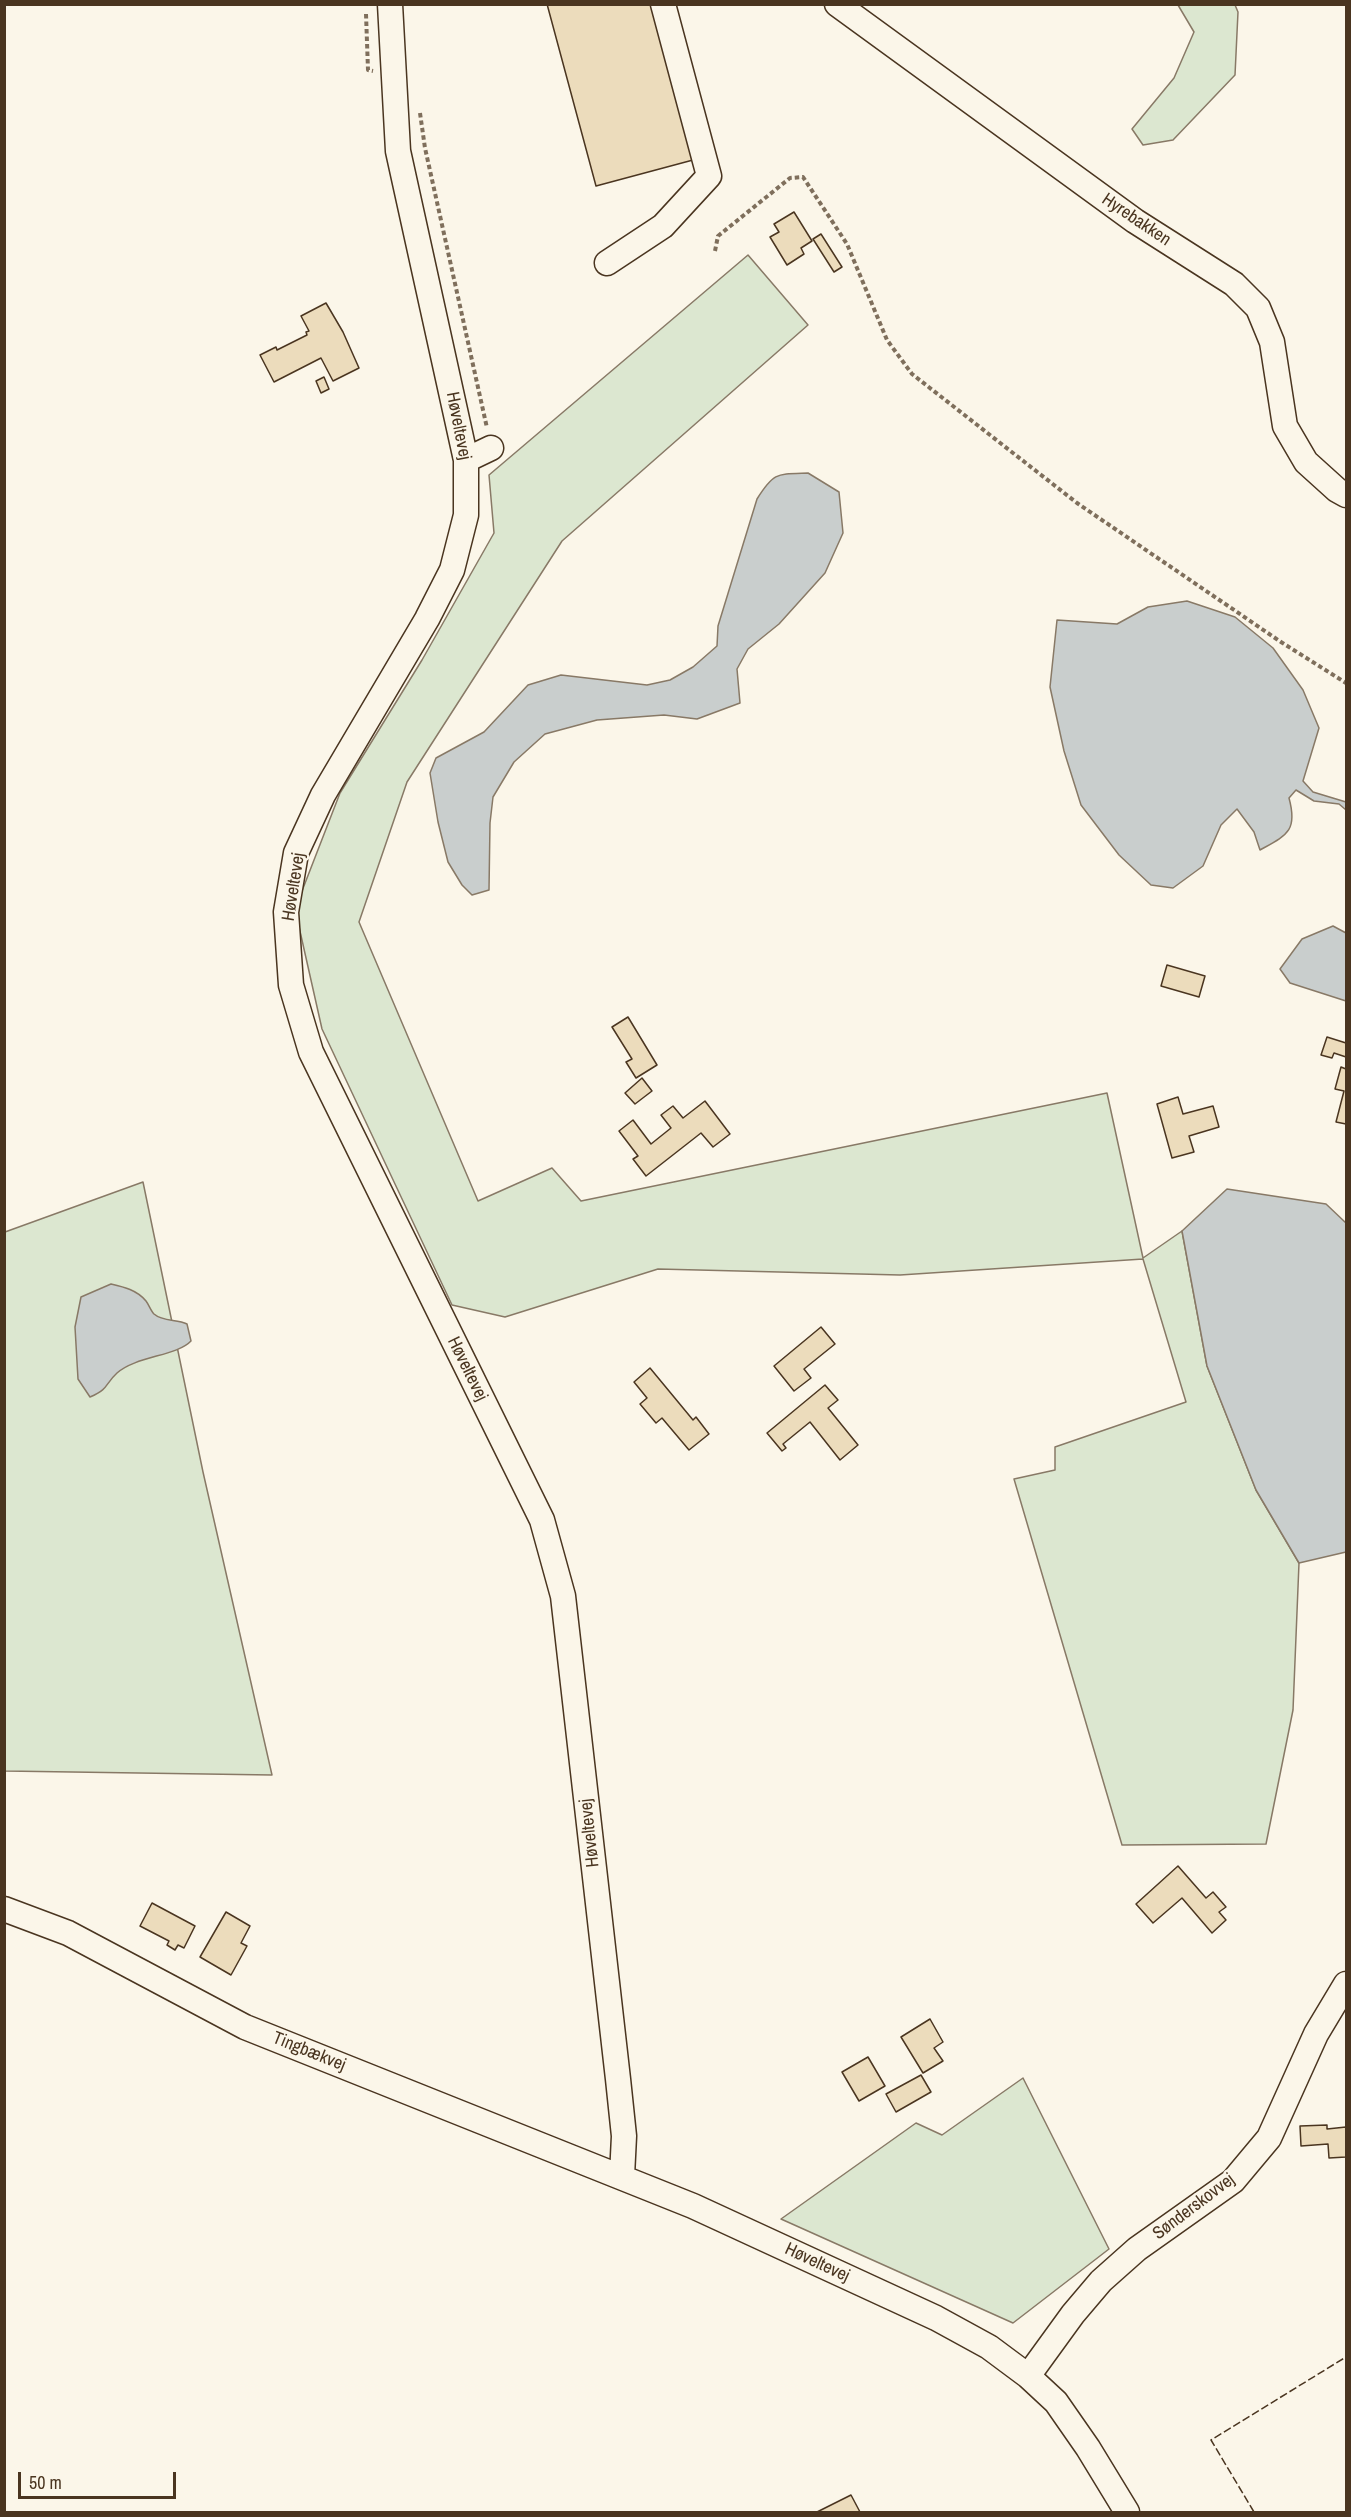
<!DOCTYPE html>
<meta charset="utf-8">
<style>
body{margin:0}
#map{position:relative;width:1351px;height:2517px;overflow:hidden;background:#fbf6e9;font-family:"Archivo Narrow",sans-serif}
canvas{display:block}
.frame{position:absolute;inset:0;border:6px solid #4a3520;pointer-events:none}
.scale{position:absolute;left:18px;top:2472px;width:158px;height:27px;box-sizing:border-box;border:3px solid #4a3520;border-top:0;padding-left:8px;font-size:18px;line-height:21px;white-space:nowrap;color:#4a3520;-webkit-text-stroke:4px #fbf6e9;paint-order:stroke}
</style>
<div id="map">
<canvas width="1351" height="2517"></canvas>
<div class="frame"></div>
<div class="scale">50 m</div>
</div>
<script>
const ctx = document.querySelector('canvas').getContext('2d');
ctx.lineJoin = 'round';
function fillPath(path, color) { ctx.fillStyle = color; ctx.fill(path, 'evenodd'); }
function strokePath(path, color, width, dash) { ctx.strokeStyle = color; ctx.lineWidth = width; ctx.lineCap = dash ? 'butt' : 'round'; ctx.setLineDash(dash || []); ctx.stroke(path); }
function write(font, color, halo, rows, align = 'center') {
  ctx.font = font + ' "Archivo Narrow",sans-serif'; ctx.lineWidth = 4.5; ctx.setLineDash([]); ctx.textBaseline = 'middle'; ctx.strokeStyle = halo; ctx.fillStyle = color; for (const [text, x, y, turn = 0] of rows) {
    ctx.save(); ctx.translate(x, y); ctx.rotate((+turn || 0) * Math.PI / 180); ctx.textAlign = isNaN(turn) ? turn : align; if (halo) ctx.strokeText(text, 0, 0); ctx.fillText(text, 0, 0); ctx.restore();
  }
}
const green = new Path2D(`
 M1178 5H1235L1238 12 1235 75 1173 140 1143 145 1132 129 1174 78 1194 32Z
 M748 255 808 325 562 541 407 782 359 922 478 1201 552 1168 581 1201 1107 1093 1143 1258 1182 1231 1207 1366 1256 1490 1299 1563 1293 1710 1266 1844 1122 1845 1014 1479 1055 1470V1447L1186 1402 1143 1259 900 1275 658 1269 505 1317 452 1305 322 1029 295 909 340 793 422 660 494 533 489 475Z
 M143 1182 203 1472 272 1775 5 1771V1232Z
 M1023 2078 1109 2249 1013 2323 781 2219 916 2123 942 2135Z`);
const water = new Path2D(`
 M808 473 839 492 843 533 825 573 779 624 748 649 737 669 740 703 697 719 664 715 597 720 545 734 514 762 493 797 490 823 489 890 472 895 462 885 448 862 438 822 430 773 436 758 484 732 528 685 561 675 647 685 670 680 693 667 717 646 718 626 757 499C774 472 777 474 808 473Z
 M1187 601 1235 617 1273 648 1303 690 1319 728 1303 781 1313 792 1346 802V810L1339 804 1314 801 1296 790 1289 798C1298 831 1287 835 1260 850L1254 832 1237 809 1221 825 1203 866 1173 888 1151 885 1119 855 1081 805 1064 751 1050 687 1057 620 1117 624 1148 607Z
 M1333 926 1346 933V1001L1290 983 1280 969 1302 939Z
 M1227 1189 1326 1204 1346 1223V1552L1299 1563 1256 1490 1207 1366 1182 1231Z
 M111 1284C124 1287 137 1290 146 1301 149 1305 151 1311 154 1314 163 1322 177 1319 187 1324L191 1341C177 1356 136 1356 117 1373 104 1385 110 1388 90 1397L78 1379 75 1327 81 1297Z`);
const building = new Path2D(`
 M547 4H651L693 160 596 186Z
 M794 212 812 241 801 248 804 254 787 265 770 237 779 232 774 224Z
 M821 234 842 267 834 272 813 239Z
 M326 303 343 332 359 368 333 381 321 358 274 382 260 355 276 347 277 350 307 335 306 332 309 331 301 316Z
 M324 377 329 389 321 393 316 381Z
 M1167 965 1205 976 1199 997 1161 986Z
 M628 1017 657 1065 636 1078 626 1062 632 1059 612 1027Z
 M1327 1037 1346 1043V1057L1334 1053 1332 1058 1321 1055Z
 M1341 1067 1346 1069V1124L1336 1122 1344 1091 1335 1089Z
 M642 1078 652 1091 635 1104 625 1093Z
 M1178 1097 1183 1114 1213 1106 1219 1127 1189 1136 1194 1152 1172 1158 1157 1104Z
 M705 1101 730 1134 713 1147 701 1133 646 1176 633 1159 638 1156 619 1131 633 1120 651 1144 671 1128 661 1115 673 1106 683 1118Z
 M821 1327 835 1344 804 1369 811 1378 794 1391 774 1366Z
 M650 1368 693 1420 696 1417 709 1434 689 1450 662 1418 656 1423 640 1404 647 1398 634 1382Z
 M825 1385 838 1400 828 1408 858 1445 840 1460 810 1422 783 1444 786 1448 782 1451 767 1433Z
 M1178 1866 1206 1898 1213 1892 1226 1907 1219 1912 1226 1920 1212 1933 1182 1898 1153 1923 1136 1904Z
 M152 1903 195 1926 184 1948 178 1945 175 1950 167 1945 169 1941 140 1926Z
 M226 1912 250 1926 241 1943 247 1946 231 1975 200 1957Z
 M930 2019 943 2042 934 2048 943 2061 923 2073 901 2037Z
 M868 2057 885 2086 859 2101 842 2072Z
 M921 2075 931 2092 896 2112 886 2094Z
 M1327 2125V2129L1346 2127V2157L1329 2158 1328 2144 1301 2146 1300 2126Z
 M851 2495 860 2512H817Z`);
const path = new Path2D(`
 M366 14 368 70 373 71
 M420 113 425 148 487 428
 M715 251 718 236 790 178 803 177 847 244 887 340 912 374 1077 503 1281 642 1346 683`);
const minor = new Path2D(`
 M390 4 398 151 466 460V515L452 570 427 619 323 795 296 853 286 912 291 985 311 1052 542 1520 563 1596 618 2079 624 2136 622 2176
 M837 4 1135 221 1234 284 1258 308 1272 342 1285 426 1306 462 1337 490 1346 495
 M607 263 663 226 709 176 663 4
 M466 460 491 448
 M4 1909 68 1933 245 2027 693 2206 936 2318 989 2347 1028 2376 1056 2402 1088 2448 1127 2512
 M1028 2376 1073 2314 1101 2281 1137 2249 1233 2181 1269 2138 1316 2034 1346 1984`);
const fence = new Path2D(`
 M1254 2512 1211 2440 1346 2357`);
const streetNames = [
 ["Hyrebakken",1136,220,34],
 ["Høveltevej",458,426,79],
 ["Høveltevej",294,887,-81],
 ["Høveltevej",467,1369,64],
 ["Høveltevej",590,1833,-96],
 ["Tingbækvej",309,2052,22],
 ["Sønderskovvej",1194,2207,-37],
 ["Høveltevej",817,2263,25]
];
fillPath(green, '#dce7d0');
strokePath(green, '#887966', 1.5);
fillPath(water, '#c9cecd');
strokePath(water, '#887966', 1.5);
fillPath(building, '#ecdcbc');
strokePath(building, '#4a3520', 1.5);
strokePath(minor, '#4a3520', 27);
strokePath(path, '#7f6f5c', 4, [4.5, 3]);
strokePath(minor, '#fbf6e9', 24);
strokePath(fence, '#4a3520', 1.5, [8, 3]);
write('18px', '#4a3520', '#fbf6e9', streetNames);
</script>
